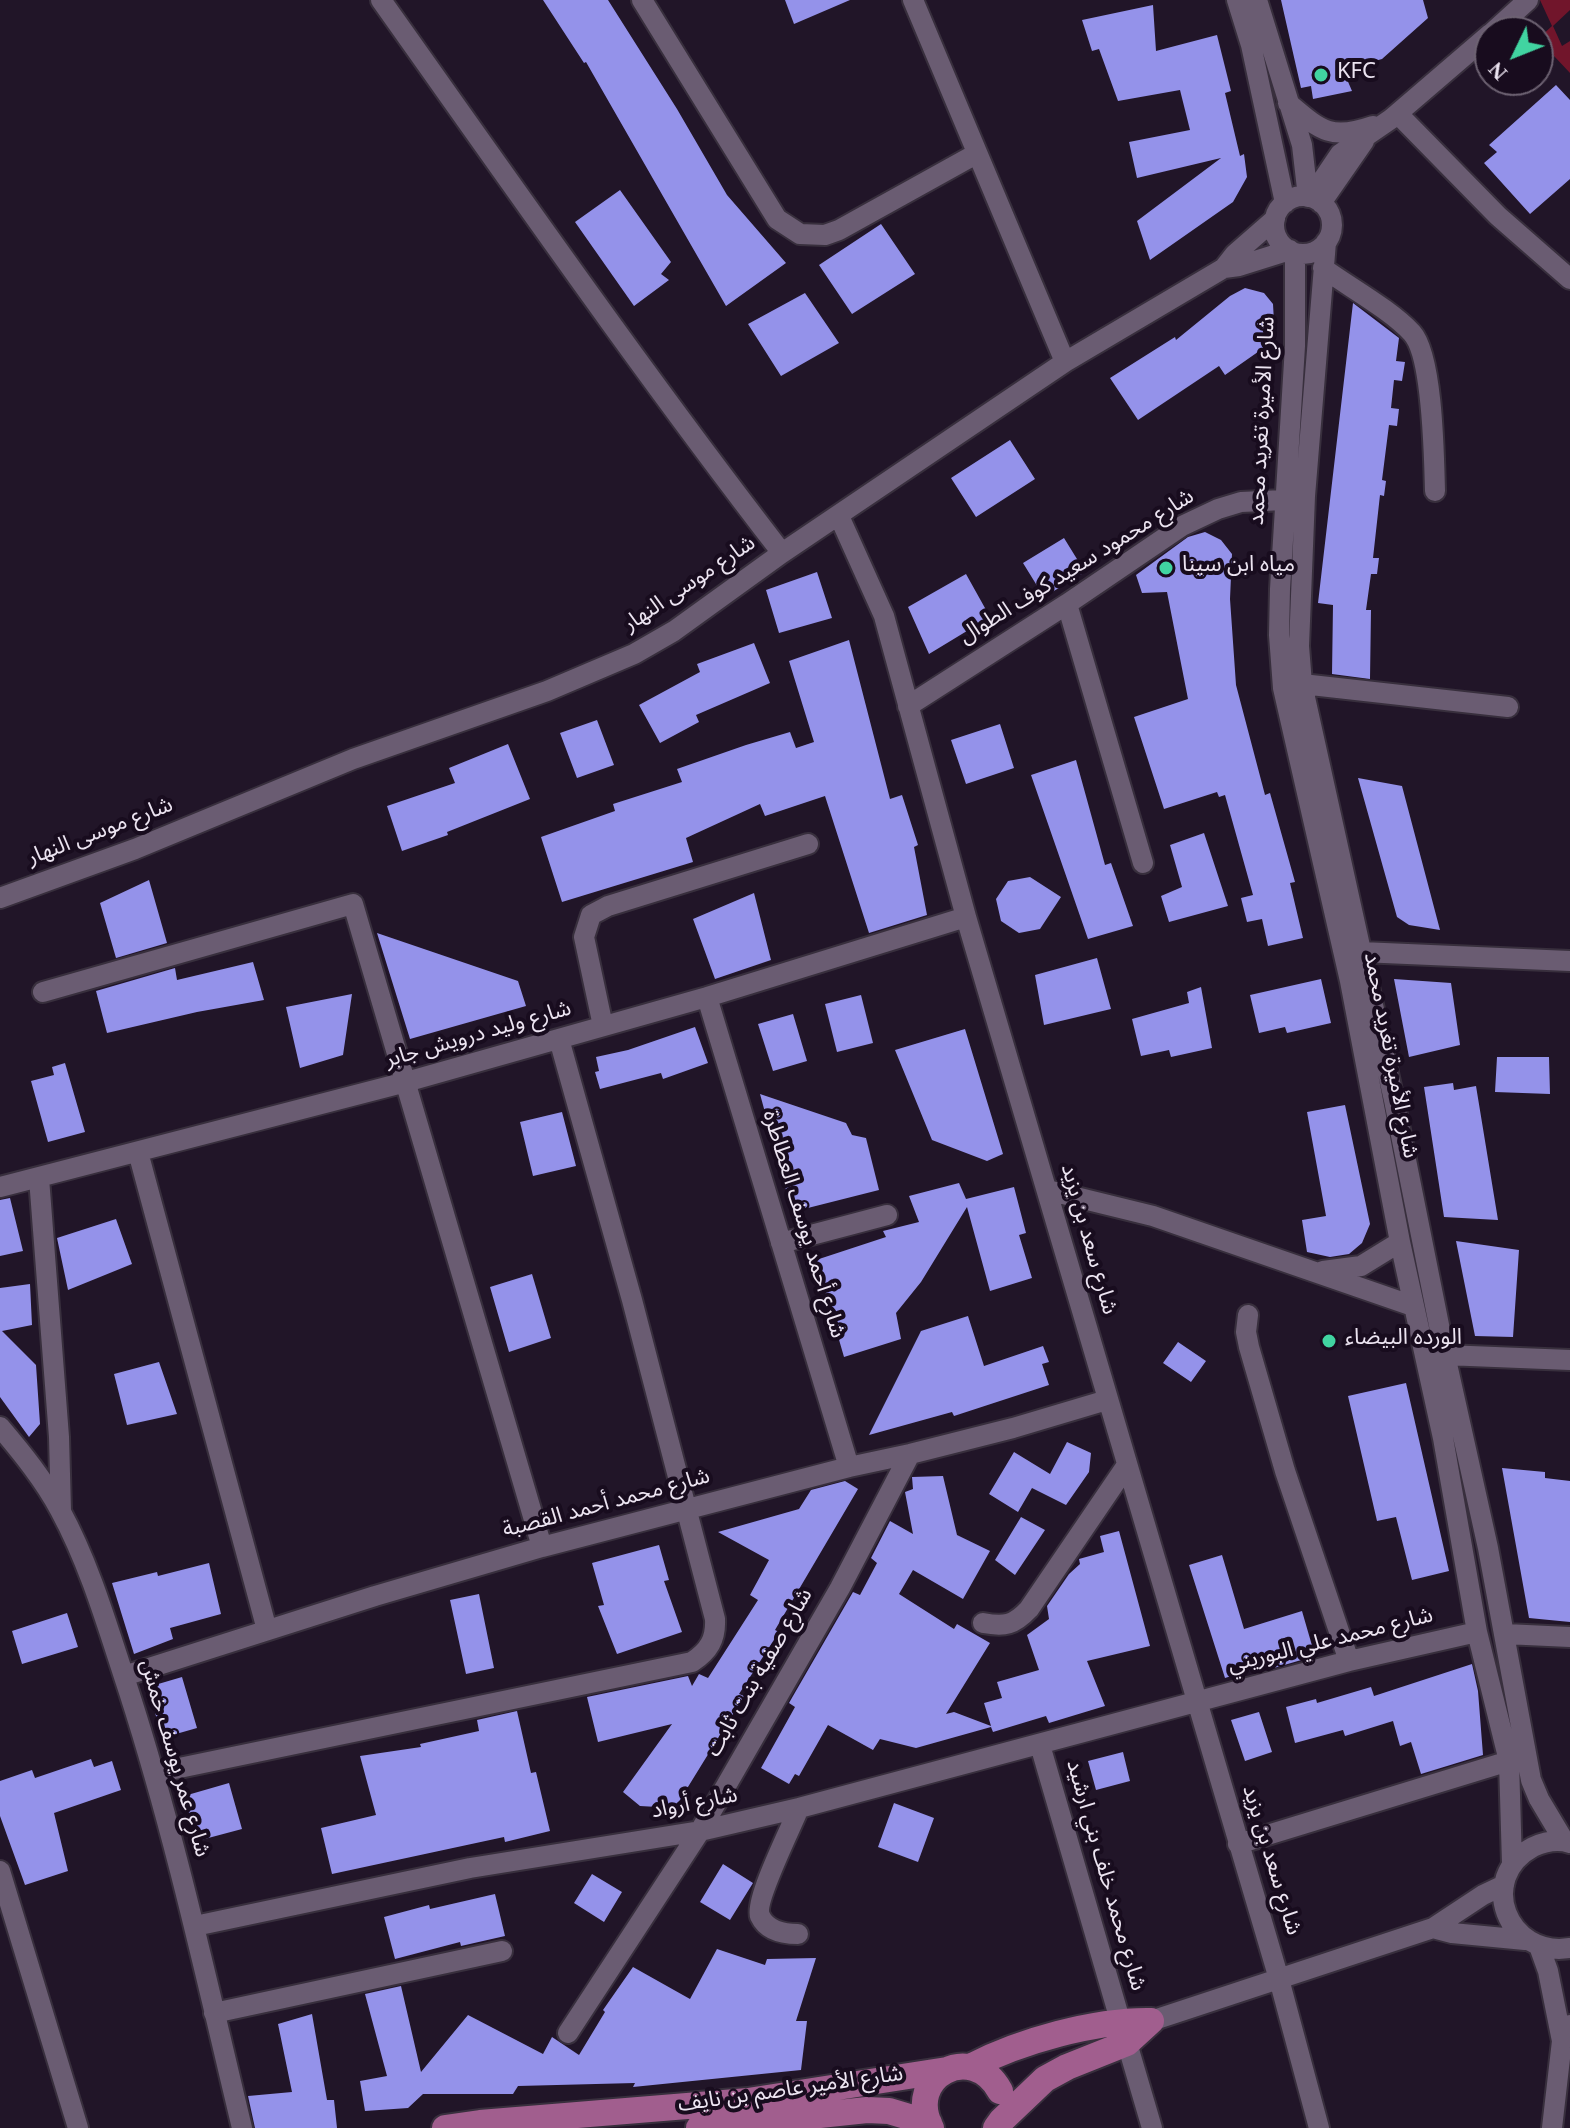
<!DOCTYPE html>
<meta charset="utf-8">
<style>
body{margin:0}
#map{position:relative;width:1570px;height:2128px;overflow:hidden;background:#211528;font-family:Georgia,serif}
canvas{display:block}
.north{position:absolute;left:1474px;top:16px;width:80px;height:80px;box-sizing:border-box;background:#180c1e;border:2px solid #6d6272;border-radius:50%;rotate:227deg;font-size:22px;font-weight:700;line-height:32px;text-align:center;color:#ece4f1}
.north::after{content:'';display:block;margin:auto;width:28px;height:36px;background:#41d4a1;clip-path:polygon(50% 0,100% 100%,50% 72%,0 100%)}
</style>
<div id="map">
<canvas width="1570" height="2128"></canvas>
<div class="north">N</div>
</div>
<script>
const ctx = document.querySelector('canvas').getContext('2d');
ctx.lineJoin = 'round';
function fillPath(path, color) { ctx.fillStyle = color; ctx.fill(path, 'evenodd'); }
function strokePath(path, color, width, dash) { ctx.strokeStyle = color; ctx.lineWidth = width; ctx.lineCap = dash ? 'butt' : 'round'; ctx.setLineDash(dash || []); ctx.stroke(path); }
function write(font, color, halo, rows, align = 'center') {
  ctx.font = font + ' Georgia,"Noto Sans Arabic",serif'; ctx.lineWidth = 8; ctx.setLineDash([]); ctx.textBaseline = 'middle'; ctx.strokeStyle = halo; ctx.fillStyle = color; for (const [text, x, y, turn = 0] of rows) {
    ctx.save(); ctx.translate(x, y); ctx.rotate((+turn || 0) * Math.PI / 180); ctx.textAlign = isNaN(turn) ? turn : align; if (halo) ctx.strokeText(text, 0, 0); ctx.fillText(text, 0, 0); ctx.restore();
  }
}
const green = new Path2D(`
 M1540 0H1570V10L1553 26 1562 46 1570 41V73L1538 39 1552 26Z`);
const building = new Path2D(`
 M543 0H608L677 109 727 195 786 263 726 306 586 62 584 63Z
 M785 0H850L794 24Z
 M1281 0H1423L1428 18 1382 59 1343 70 1352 91 1313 99 1311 86 1301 88Z
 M1153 5 1156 51 1217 35 1231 91 1225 93 1240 156 1244 154 1247 177 1233 202 1150 260 1137 221 1221 158 1137 178 1129 142 1190 130 1180 90 1118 101 1099 49 1092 51 1082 20Z
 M1556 85 1570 100V179L1530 214 1484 163 1497 152 1489 145Z
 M620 190 671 262 661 274 669 280 634 306 575 222Z
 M881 224 915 274 852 314 819 265Z
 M1245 288 1264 293 1273 304 1275 340 1225 375 1219 366 1138 420 1110 378 1175 337 1176 340 1230 296Z
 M805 293 839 343 781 376 748 324Z
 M1353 303 1399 338 1396 361 1405 362 1402 381 1394 380 1391 408 1399 409 1397 426 1389 425 1382 480 1386 481 1384 496 1380 495 1373 558H1379L1377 574H1371L1366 610H1371L1370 679 1332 674 1333 605 1318 603Z
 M1010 440 1035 479 976 517 951 478Z
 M1205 532 1221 540 1232 554 1230 599 1236 685 1265 795 1270 793 1295 882 1290 883 1303 938 1268 946 1262 919 1247 922 1241 898 1253 895 1225 795 1219 797 1217 792 1164 809 1134 717 1188 699 1167 592 1142 593 1136 575 1188 537Z
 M1064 538 1085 572 1044 597 1023 563Z
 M817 572 832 618 779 633 766 590Z
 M966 574 990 617 929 654 908 607Z
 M849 640 890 799 902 795 918 845 914 847 927 915 869 933 825 796 765 816 760 804 686 838 693 862 562 902 541 837 615 811 613 804 682 782 677 769 746 745 790 732 796 748 814 742 789 661Z
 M754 643 770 683 696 715 699 722 660 743 639 705 700 672 697 664Z
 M597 720 614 765 577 778 560 733Z
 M1000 724 1014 768 966 784 951 740Z
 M508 744 530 799 447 832 448 835 402 851 387 806 455 783 449 768Z
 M1076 760 1105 865 1111 863 1133 926 1088 939 1031 775Z
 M1358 778 1402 786 1440 930 1409 925 1397 917Z
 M1204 833 1228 906 1169 922 1161 896 1182 887 1170 845Z
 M1030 877 1061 897 1040 929 1019 933 1001 921 996 899 1008 881Z
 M149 880 167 943 116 958 100 903Z
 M754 893 771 960 715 979 693 919Z
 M377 933 518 981 526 1006 410 1039Z
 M1097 958 1111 1009 1044 1025 1035 975Z
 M253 962 264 1000 197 1012 107 1033 96 991 175 968 177 980Z
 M1321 979 1331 1023 1287 1033 1285 1027 1259 1033 1250 995Z
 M1394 979 1451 983 1460 1045 1409 1057Z
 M1201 987 1212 1048 1171 1057 1169 1050 1141 1056 1132 1019 1189 1003 1187 992Z
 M352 994 343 1055 300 1068 286 1007Z
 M861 995 873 1043 837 1052 825 1004Z
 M793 1014 807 1061 773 1071 758 1024Z
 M695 1027 708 1063 663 1079 661 1073 600 1089 595 1072 599 1071 596 1057 628 1050Z
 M965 1029 1003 1154 987 1161 932 1140 895 1050Z
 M1497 1057H1549L1550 1094 1495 1092Z
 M65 1063 85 1132 48 1142 31 1081 54 1075 52 1067Z
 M1453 1083 1454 1090 1476 1086 1498 1220 1444 1217 1424 1087Z
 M760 1094 846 1123 852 1135 866 1138 879 1190 792 1212Z
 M1345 1105 1370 1224 1362 1243 1349 1254 1330 1257 1307 1252 1302 1220 1326 1216 1307 1112Z
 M562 1112 576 1166 533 1176 520 1122Z
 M959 1183 966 1199 1014 1187 1026 1233 1019 1235 1032 1278 990 1291 967 1207 921 1282 896 1313 901 1339 844 1357 816 1260 886 1237 883 1231 919 1222 909 1196Z
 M10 1198 23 1251 0 1256V1200Z
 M116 1219 132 1264 68 1290 57 1238Z
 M1456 1241 1519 1250 1513 1337 1475 1336Z
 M532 1274 551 1338 509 1352 490 1287Z
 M30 1284 32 1325 2 1331 36 1365 40 1424 29 1437 0 1397V1288Z
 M968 1316 984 1366 1043 1346 1049 1362 1042 1364 1049 1385 954 1416 952 1412 869 1435 921 1331Z
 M1178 1342 1206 1361 1191 1382 1163 1363Z
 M159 1362 177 1414 127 1425 114 1374Z
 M1406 1383 1449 1571 1412 1580 1396 1517 1377 1521 1348 1396Z
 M1067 1442 1091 1453 1089 1472 1066 1505 1032 1488 1018 1512 989 1494 1014 1452 1050 1474Z
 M1502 1468 1545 1472V1478L1570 1481V1622L1529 1618Z
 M943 1476 957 1535 990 1551 963 1599 913 1570 899 1594 954 1629 957 1624 990 1643 946 1714 954 1712 991 1726 984 1703 1002 1698 997 1682 1039 1670 1027 1635 1049 1619 1047 1606 1069 1574 1080 1564 1079 1559 1104 1552 1100 1536 1119 1531 1150 1646 1087 1661 1105 1706 1049 1723 1046 1716 993 1732 991 1727 916 1748 880 1739 873 1750 828 1725 799 1776 795 1774 789 1784 761 1768 795 1707 789 1703 793 1696 853 1592 860 1595 877 1563 871 1558 890 1521 913 1534 905 1492 913 1489 912 1477Z
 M845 1481 858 1489 775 1630 779 1632 739 1694 744 1696 675 1808 640 1806 623 1792 672 1724 598 1742 587 1697 688 1676 692 1686 699 1674 708 1678 758 1600 750 1595 769 1560 718 1532 799 1509 811 1490Z
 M1021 1517 1045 1530 1015 1575 995 1560Z
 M659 1545 669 1580 664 1581 682 1632 617 1654 598 1606 604 1605 592 1563Z
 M1222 1555 1244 1629 1302 1611 1315 1656 1274 1668 1273 1663 1225 1678 1189 1565Z
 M209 1563 221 1614 170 1628 173 1639 134 1654 112 1583 157 1572 158 1576Z
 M479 1594 494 1668 466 1674 450 1600Z
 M67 1613 78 1647 22 1664 12 1631Z
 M1472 1664 1478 1691 1483 1755 1421 1774 1411 1742 1400 1746 1393 1721 1345 1736 1343 1730 1295 1743 1286 1707 1316 1699 1317 1703 1371 1687 1374 1696Z
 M182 1677 197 1728 162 1738 148 1687Z
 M517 1711 531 1773 536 1772 550 1831 505 1842 504 1837 332 1874 321 1828 376 1815 360 1756 421 1747 420 1744 479 1731 477 1720Z
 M1259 1712 1272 1752 1245 1761 1231 1720Z
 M1123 1752 1130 1781 1096 1790 1088 1761Z
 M91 1759 94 1767 112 1761 121 1790 54 1813 68 1871 25 1885 0 1816V1781L32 1770 35 1778Z
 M229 1783 242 1829 197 1841 184 1796Z
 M894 1803 934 1818 918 1862 878 1847Z
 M723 1864 753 1883 730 1920 700 1902Z
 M592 1874 622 1892 604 1922 574 1903Z
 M495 1894 505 1936 461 1946 460 1942 395 1959 384 1917 429 1905 430 1909Z
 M717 1949 765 1965 767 1959 816 1958 796 2021H807L801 2070 633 2087 635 2083 518 2086 513 2094H423L408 2108 365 2111 360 2081 387 2076 365 1994 401 1986 421 2072 468 2015 543 2054 552 2037 579 2055 605 2012 603 2010 633 1967 690 1999Z
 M312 2014 327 2100H334L337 2128H255L248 2096 292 2092 278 2024Z`);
const minor = new Path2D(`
 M381 0C513 186 643 373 782 553
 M642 0 777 219 800 234 825 235 839 230 976 154
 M913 0 1065 362
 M1237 0 1251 45 1285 203
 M1257 0 1302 145 1308 197
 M1493 32 1528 0
 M1288 103C1320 130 1330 141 1373 126
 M1398 114 1498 216 1570 279
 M1274 225a29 29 0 1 1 58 0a29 29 0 1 1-58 0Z
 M1311 197 1340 154 1391 119 1490 34
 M1321 203 1364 141
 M1326 242 1305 496 1299 646 1302 684 1394 1100 1445 1355 1488 1548 1531 1780 1539 1799 1564 1841
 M1295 253V346L1280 589 1279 635 1283 688 1350 981 1400 1242 1443 1438 1477 1632 1509 1761 1512 1864
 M1224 268 1239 266 1290 250
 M1323 268C1349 287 1391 310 1412 333 1433 356 1434 458 1435 491
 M839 516 884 616 966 917 1279 1979 1319 2128
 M1067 604 1143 863
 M1302 684 1508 707
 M908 706 1067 604 1182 526 1218 509 1241 502 1284 500
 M0 898 135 849 353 759 547 691 634 654 674 631 782 553 1065 362 1224 268 1235 254 1275 219
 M1361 952 1570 961
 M43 992 353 904 542 1547
 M707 997 849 1467
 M603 1026 584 937 591 915 608 906 808 844
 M138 1152 267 1630
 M39 1178 59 1437 61 1511
 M0 1187 406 1082 707 997 966 917
 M1047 1190 1153 1216 1413 1306
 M781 1243 887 1215
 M1323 1271 1361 1266 1400 1242
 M1248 1315 1246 1332 1249 1347 1285 1471 1349 1661
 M1445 1355 1570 1360
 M0 1427C22 1453 44 1480 60 1510 91 1567 109 1632 129 1692 175 1835 207 1982 242 2128
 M983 1623C1005 1627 1014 1625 1029 1609L1127 1465
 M1505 1634 1570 1637
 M124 1676 375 1596 542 1547 849 1467 910 1454 1013 1428 1107 1400
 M1040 1745 1120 2020
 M155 1773 692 1662C709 1651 716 1639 715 1619L632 1300 559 1039
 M1570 1843C1558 1839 1544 1842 1533 1847 1476 1878 1507 1958 1570 1948
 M1238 1844 1509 1761
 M0 1871 78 2128
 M195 1926 470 1868 700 1831 799 1808 1349 1661 1477 1632
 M1433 1928 1452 1933 1525 1940
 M798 1934C784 1934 767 1931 760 1916 754 1901 792 1826 799 1808
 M1539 1946 1548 1971 1562 2041
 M214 2013 502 1951
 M1151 2021 1433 1928 1483 1895 1504 1885
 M568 2033 700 1831 840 1588 910 1454
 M1127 2043 1152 2128
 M1552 2128 1562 2041 1570 2025`);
const major = new Path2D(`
 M970 2067C1020 2041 1095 2020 1151 2021
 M445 2128 480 2123 748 2101 947 2070
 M699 2128 867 2110 889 2111 929 2123
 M931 2128C904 2077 972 2040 1000 2091
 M996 2128 1001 2121 1045 2079 1067 2067 1127 2043 1151 2021`);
const markers = [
 [1321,75,8,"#41d4a1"],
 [1166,568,8,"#41d4a1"],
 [1329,1341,8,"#41d4a1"]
];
const poiNames = [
 ["KFC",1337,75],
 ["مياه ابن سينا",1182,568],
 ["الورده البيضاء",1345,1341]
];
const streetNames = [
 ["شارع الأميرة تغريد محمد",1265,421,-87],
 ["شارع محمود سعيد كوف الطوال",1078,569,-32],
 ["شارع موسى النهار",691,586,-34],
 ["شارع موسى النهار",101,834,-21],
 ["شارع وليد درويش جابر",479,1037,-16],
 ["شارع الأميرة تغريد محمد",1388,1056,79],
 ["شارع أحمد يوسف العطاطرة",801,1225,73],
 ["شارع سعد بن يزيد",1086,1240,74],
 ["شارع محمد أحمد القصبة",607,1506,-15],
 ["شارع محمد علي البوريني",1331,1643,-14],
 ["شارع صفية بنت ثابت",762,1674,-60],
 ["شارع عمر يوسف خمش",172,1759,74],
 ["شارع أرواد",695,1806,-11],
 ["شارع سعد بن يزيد",1269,1861,73],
 ["شارع محمد خلف بني ارشيد",1103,1876,74],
 ["شارع الأمير عاصم بن نايف",791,2092,-8]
];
fillPath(green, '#71152b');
fillPath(building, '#9492ea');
strokePath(minor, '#382f3d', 24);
strokePath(major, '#382f3d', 30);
strokePath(minor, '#6a5c72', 20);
strokePath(major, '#a15e8e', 26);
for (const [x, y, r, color] of markers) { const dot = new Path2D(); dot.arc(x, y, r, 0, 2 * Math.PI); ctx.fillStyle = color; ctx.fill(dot); strokePath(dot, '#180c1e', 3); }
write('22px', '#ece4f1', '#180c1e', poiNames, 'left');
write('22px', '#ece4f1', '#180c1e', streetNames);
</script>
